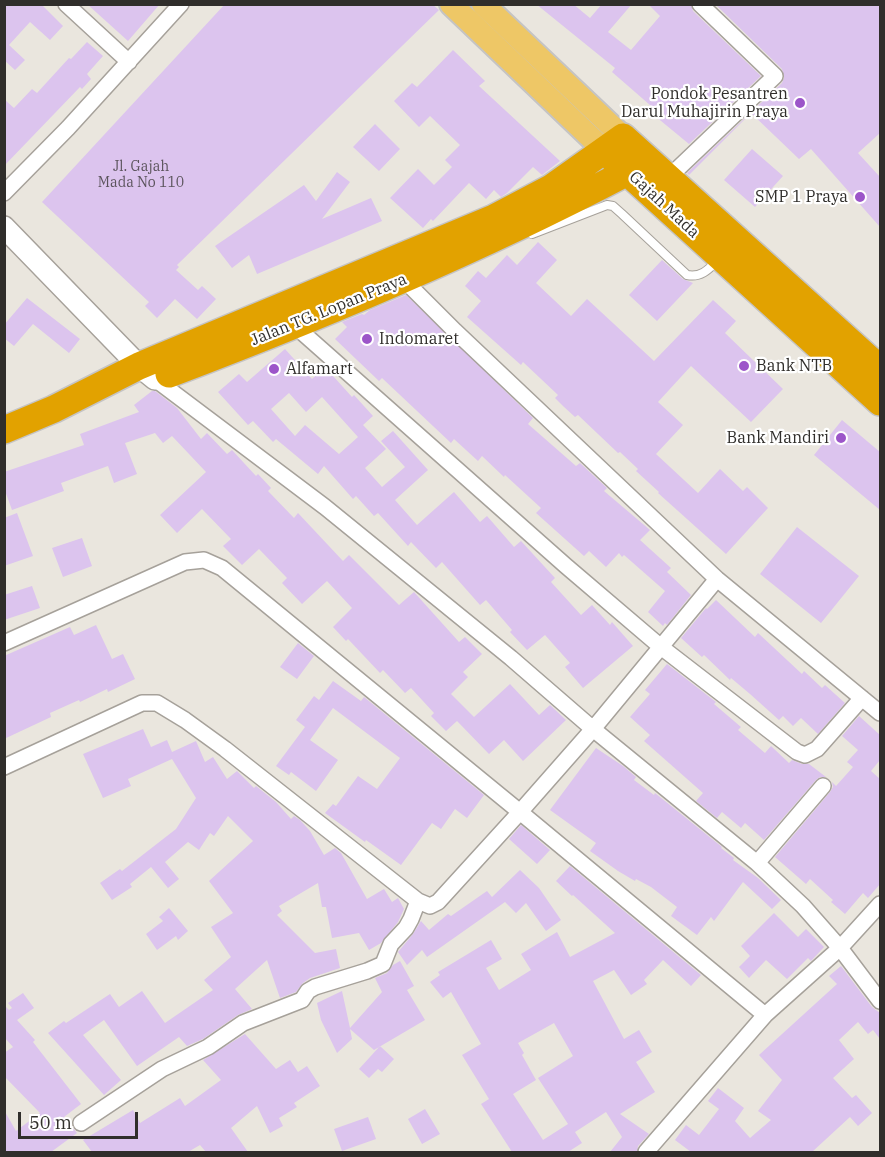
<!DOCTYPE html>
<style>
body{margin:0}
#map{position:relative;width:885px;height:1157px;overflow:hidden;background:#eae6de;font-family:"IBM Plex Serif",serif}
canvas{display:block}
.frame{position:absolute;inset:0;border:6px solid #302e2b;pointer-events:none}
.scale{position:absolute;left:18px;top:1112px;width:120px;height:27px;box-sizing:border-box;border:3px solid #302e2b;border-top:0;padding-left:8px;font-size:18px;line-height:21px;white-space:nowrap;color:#302e2b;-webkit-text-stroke:4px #fff;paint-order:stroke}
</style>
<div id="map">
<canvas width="885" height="1157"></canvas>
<div class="frame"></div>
<div class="scale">50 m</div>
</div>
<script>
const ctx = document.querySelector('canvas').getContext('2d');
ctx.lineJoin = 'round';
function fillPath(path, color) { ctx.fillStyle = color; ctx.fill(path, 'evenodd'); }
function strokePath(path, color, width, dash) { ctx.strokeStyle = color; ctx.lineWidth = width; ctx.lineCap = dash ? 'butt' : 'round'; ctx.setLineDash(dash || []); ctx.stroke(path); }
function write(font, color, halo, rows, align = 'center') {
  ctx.font = font + ' "IBM Plex Serif",serif'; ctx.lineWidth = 4.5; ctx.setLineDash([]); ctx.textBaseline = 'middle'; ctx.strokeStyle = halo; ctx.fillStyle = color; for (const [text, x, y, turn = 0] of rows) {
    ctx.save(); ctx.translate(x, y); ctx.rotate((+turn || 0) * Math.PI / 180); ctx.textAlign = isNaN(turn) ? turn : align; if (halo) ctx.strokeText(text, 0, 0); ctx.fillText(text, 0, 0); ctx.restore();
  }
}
const building = new Path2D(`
 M4 4H41L63 26 50 40 30 22 9 45 25 60 15 70 4 60Z
 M87 4H160L128 41Z
 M225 4H432L439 10 177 265 179 267 176 270 198 290 202 286 216 299 197 319 175 299 157 318 145 306 149 302 42 202Z
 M536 4H573L590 18 602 4H632L608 32 631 50 660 16 648 4H691L693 11 761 76 689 144 655 116 658 112 612 72 615 68Z
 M715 4H880V133L858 153 880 177V227L811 149 799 159 751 113 689 175 687 173 782 83 784 78 782 69Z
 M87 42 103 56 87 74 91 79 82 89 80 87 4 166V99L14 108 32 89 37 93 69 58 71 59Z
 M453 50 485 81 479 86 560 161 542 175 533 167 507 193 501 197 494 190 486 199 469 183 433 221 431 219 423 228 390 198 418 169 434 185 452 167 445 160 460 145 430 116 419 127 394 101 412 83 417 87Z
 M375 124 400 149 379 171 353 147Z
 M752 149 783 176 755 207 724 180Z
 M337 172 350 182 322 219 371 198 382 221 257 274 249 255 232 268 215 246 304 185 316 201Z
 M538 242 557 260 536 283 571 316 587 299 654 361 713 300 736 321 725 333 783 389 751 422 691 366 658 402 683 425 656 454 698 493 720 469 743 491 747 487 768 508 726 554 658 493 659 492 636 471 638 469 620 452 618 453 578 415 575 417 563 406 555 398 558 395 523 362 521 365 467 317 481 301 465 286 478 271 486 278 507 255 517 265Z
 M662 260 683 279 693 283 657 321 629 295Z
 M406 295 533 418 528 424 576 466 580 463 607 488 604 491 650 530 640 540 671 568 667 572 691 595 667 625 665 623 663 626 648 612 665 591 624 555 622 557 619 553 606 567 589 551 584 556 536 513 541 508 505 475 504 477 482 456 478 461 454 439 451 443 382 378 379 381 335 339 347 327 342 322 362 314 364 315 370 310Z
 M27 298 80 339 69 353 33 324 14 346 4 338V325Z
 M285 349 312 379 325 367 352 397 354 395 373 416 363 425 386 449 365 468 382 487 405 467 381 441 393 431 428 470 395 500 417 525 454 492 480 522 487 516 514 547 521 541 555 578 551 582 581 615 592 605 610 625 612 622 633 646 583 688 565 667 570 663 545 635 527 650 510 632 512 630 486 600 480 605 442 562 436 568 411 542 408 546 378 513 374 516 356 496 353 499 324 466 318 474 276 439 273 442 253 421 248 425 218 392 239 374 247 382ZM289 393 306 412 322 397 358 437 339 454 305 425 295 436 271 409Z
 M152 391H155L177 408 201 439 207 433 227 454 232 450 256 476 258 474 271 488 268 491 294 518 298 513 343 561 349 555 399 605 414 592 459 642 465 637 482 654 463 672 468 677 451 694 474 717 510 684 539 715 550 705 566 720 523 761 504 740 489 754 457 721 446 731 431 716 434 713 411 688 405 693 383 670 380 673 348 639 346 641 333 627 352 608 327 581 302 604 282 583 287 578 259 549 242 565 223 546 231 539 202 509 177 533 160 515 206 472 172 436 163 443 155 433 125 443 137 474 114 483 108 466 61 483 64 491 12 510 4 488V472L84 445 80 434 139 412 134 405Z
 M842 420 880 452V510L814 455Z
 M17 513 33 556 4 566V518Z
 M797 527 859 576 821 623 760 574Z
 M82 538 92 566 63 577 52 548Z
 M32 586 40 608 4 620V595Z
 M716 600 755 637 758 633 802 674 804 671 822 688 825 685 845 703 818 734 801 718 793 726 783 716 779 720 750 694 731 678 730 680 704 655 702 657 681 638 706 608 707 609Z
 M96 625 112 659 123 654 135 679 108 692 107 689 80 702 79 700 50 713 51 717 4 739V656L70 627 74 635Z
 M298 643 314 656 297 679 280 667Z
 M667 664 716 702 714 704 741 727 738 730 765 753 771 746 789 763 792 760 802 764H809L826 777H820L816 780 764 840 745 823 741 828 722 812 717 818 696 801 703 793 644 741 650 735 630 717 650 694 645 690Z
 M333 681 361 701 364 697 484 795 467 818 455 809 441 829 432 823 401 865 366 840 365 842 325 813 333 804 336 806 358 776 377 789 400 758 333 708 310 740 338 760 316 791 291 772 289 775 276 766 305 727 296 720 314 696 319 700Z
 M859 716 880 735V760L871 771 880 779V884L868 898 863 893 845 914 831 902 833 900 810 879 806 884 775 857 830 792 833 787 832 782 836 786 853 767 847 762 858 750 842 736Z
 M143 729 151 747 167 740 172 752 196 741 205 762 213 757 227 779 237 771 254 788 256 786 276 802 291 819 294 816 300 820 310 831 324 855 335 848 341 853 367 899 384 889 392 902 398 898 404 909 398 922 381 943 369 950 359 933 332 938 326 907H322L318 883 279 906 282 911 277 915 315 953 336 949 340 968 310 978 303 983 296 992 280 998 267 960 235 989 252 1009 238 1015 203 1039 187 1046 179 1037 137 1066 104 1020 83 1035 121 1080 104 1095 48 1033 64 1021 66 1023 110 994 119 1007 142 991 165 1023 213 990 204 980 231 957 211 927 233 913 209 881 253 841 228 816 214 836 210 833 199 850 188 842 165 862 179 879 168 888 151 867 130 884 132 887 112 900 100 883 120 869 122 871 176 829 196 798 172 759 128 779 131 786 103 798 83 754Z
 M596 748 623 766 636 777 634 780 654 795 655 793 722 847 721 848 734 858 733 860 758 878 781 900 772 909 743 882 714 921 711 917 697 935 671 916 677 907 651 887 636 879 635 881 618 871 590 851 596 843 550 810Z
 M521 825 550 850 537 864 509 839Z
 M570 866 701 975 691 986 663 960 644 980 647 984 631 995 614 970 593 981 624 1039 639 1030 652 1052 636 1062 655 1092 620 1114 649 1134 638 1146 637 1152H610L622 1137 606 1112 575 1132 582 1143 568 1152H512L481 1104 489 1099 462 1055 481 1044 451 992 443 998 430 982 440 975 438 972 491 940 502 959 486 968 499 990 531 970 521 954 557 932 570 957 615 933 573 895 572 896 556 881ZM554 1023 573 1056 538 1078 568 1124 543 1140 513 1094 536 1080 522 1055 524 1053 518 1043Z
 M520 870 539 888 561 920 546 931 526 903 516 913 505 902 427 957 422 950 407 965 398 952 413 934 421 921 429 930 448 914 451 916 487 891 492 897Z
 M169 908 188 931 178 940 176 936 157 950 146 934 163 921 159 917Z
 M774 913 798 937 806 929 824 947 811 961 808 958 787 979 766 960 749 978 739 967 750 956 741 946Z
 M400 961 414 986 407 990 425 1020 374 1050 350 1029 352 1039 337 1053 321 1020 317 1003 342 991 350 1028 382 992 375 978 387 973 393 965Z
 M841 966 872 1007 880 1013V1039L873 1030 868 1034 858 1022 839 1040 854 1059 833 1078 852 1098 856 1095 872 1113 858 1126 850 1117 812 1152H691L675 1140 686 1125 699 1135 719 1109 708 1101 718 1088 744 1108 735 1121 750 1138 771 1120 758 1111 782 1080 759 1055 837 984 829 976Z
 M23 993 34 1008 17 1020 35 1040 33 1042 81 1104 64 1117 77 1133 51 1152H4V1110L16 1131 40 1113 4 1076V1053L13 1047 4 1037V1005L9 1010 12 1008 8 1003Z
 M245 1034 276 1069 290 1060 298 1072 307 1066 320 1086 294 1103 297 1107 279 1118 283 1126 270 1133 257 1106 231 1128 248 1152H206L200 1145 188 1152H92L83 1140 133 1110 140 1123 180 1098 185 1106 221 1080 203 1060Z
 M380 1046 394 1059 382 1072 378 1069 369 1078 359 1069Z
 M425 1109 440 1134 422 1144 408 1119Z
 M368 1117 376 1139 342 1151 334 1129Z`);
const lane = new Path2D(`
 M532 234 607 205 613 206 622 214 687 275C701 278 709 269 718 260`);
const street = new Path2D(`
 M66 4 129 62
 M668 178 775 76 700 4
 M4 193 68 128 181 4
 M404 280 455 331 717 579 880 713
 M295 326 566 566 661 647 797 752 805 755 817 749 862 698
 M155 379 325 507 511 658 593 729 757 863 803 906 840 948 880 1001
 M717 579 593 729 520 812 765 1015
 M4 643 185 562 204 560 222 568 520 812 438 902 430 906 418 901 225 749 185 720 157 703H142L4 767
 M757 863 823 786
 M81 1123 162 1069 208 1047 243 1023 302 1000 308 991 315 987 367 971 383 964 391 944 406 928 411 919 418 901
 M646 1152 765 1015 840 948 880 904`);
const secondary = new Path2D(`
 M4 227 139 366 155 379`);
const primary = new Path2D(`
 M451 4 604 150
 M483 4 623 137`);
const highway = new Path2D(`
 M615 161 880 402
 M169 374C333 312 494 244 648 161
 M4 430 54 409 139 366 494 218 551 188 623 137 880 369`);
const markers = [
 [800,103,6,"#9c55c9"],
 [860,197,6,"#9c55c9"],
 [367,339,6,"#9c55c9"],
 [744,366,6,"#9c55c9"],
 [274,369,6,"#9c55c9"],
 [841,438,6,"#9c55c9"]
];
const numberNames = [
 ["Jl. Gajah",141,167],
 ["Mada No 110",141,183]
];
const poiNames = [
 ["Pondok Pesantren",788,94],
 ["Darul Muhajirin Praya",788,112],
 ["SMP 1 Praya",848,197],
 ["Indomaret",379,339,"left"],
 ["Bank NTB",756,366,"left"],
 ["Alfamart",286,369,"left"],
 ["Bank Mandiri",829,438]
];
const streetNames = [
 ["Gajah Mada",664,205,43],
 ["Jalan TG. Lopan Praya",329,310,-22]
];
fillPath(building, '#dcc4ee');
strokePath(lane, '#a6a19a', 10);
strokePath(street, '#a6a19a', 18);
strokePath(secondary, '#a6a19a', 24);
strokePath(primary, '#c5c4c4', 26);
strokePath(highway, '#c5c4c4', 30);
strokePath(lane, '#fff', 8);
strokePath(street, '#fff', 15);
strokePath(secondary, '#fff', 21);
strokePath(primary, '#eec766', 22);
strokePath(highway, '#e2a200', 27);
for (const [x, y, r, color] of markers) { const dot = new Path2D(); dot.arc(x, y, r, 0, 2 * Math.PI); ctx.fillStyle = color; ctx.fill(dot); strokePath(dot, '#fff', 2); }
write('14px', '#5b545c', null, numberNames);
write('16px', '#302e2b', '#fff', poiNames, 'right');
write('16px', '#302e2b', '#fff', streetNames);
</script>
